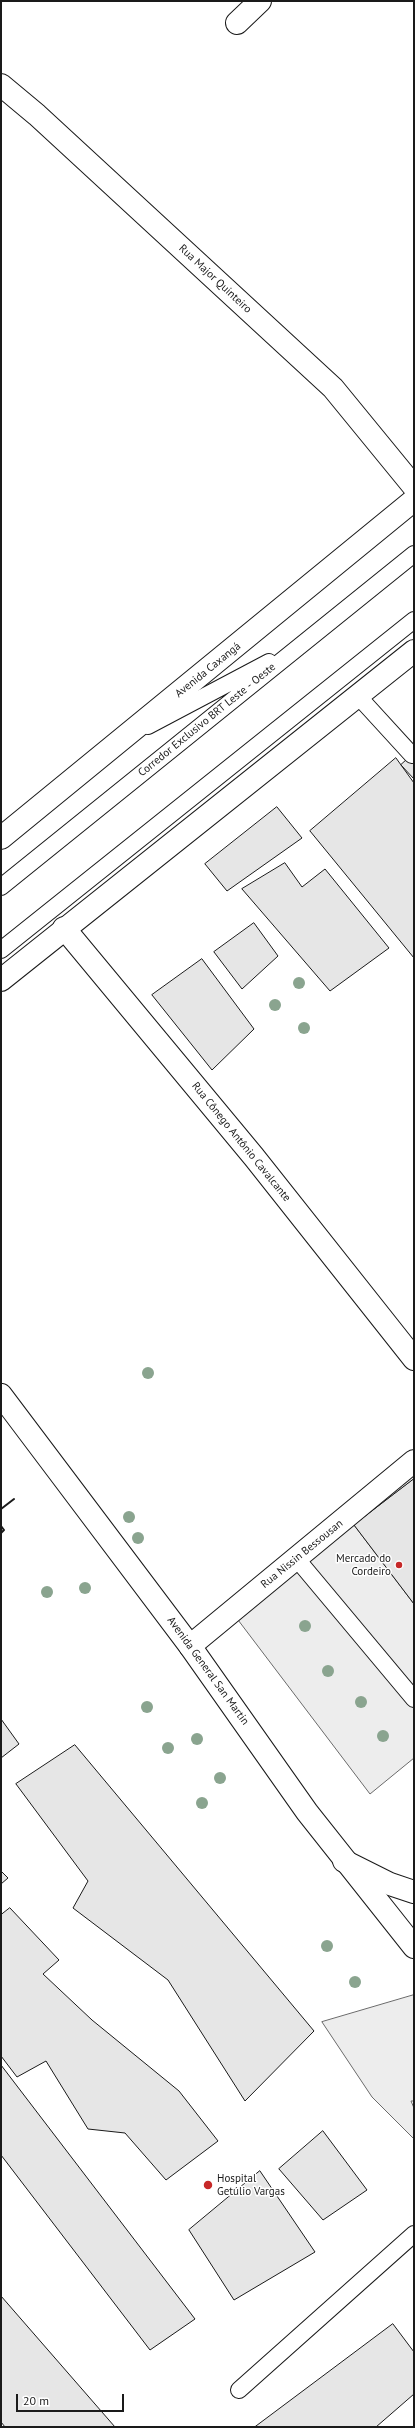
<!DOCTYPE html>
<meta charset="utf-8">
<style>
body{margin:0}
#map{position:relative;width:415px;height:2428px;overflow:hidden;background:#fff;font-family:"PT Sans",sans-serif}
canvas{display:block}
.frame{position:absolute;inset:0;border:2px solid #1a1a1a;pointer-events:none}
.scale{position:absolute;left:16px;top:2394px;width:108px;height:18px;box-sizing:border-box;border:2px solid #1a1a1a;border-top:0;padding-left:5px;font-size:12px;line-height:14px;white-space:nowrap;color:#1a1a1a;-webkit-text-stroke:3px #fff;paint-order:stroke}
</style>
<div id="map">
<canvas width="415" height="2428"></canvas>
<div class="frame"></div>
<div class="scale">20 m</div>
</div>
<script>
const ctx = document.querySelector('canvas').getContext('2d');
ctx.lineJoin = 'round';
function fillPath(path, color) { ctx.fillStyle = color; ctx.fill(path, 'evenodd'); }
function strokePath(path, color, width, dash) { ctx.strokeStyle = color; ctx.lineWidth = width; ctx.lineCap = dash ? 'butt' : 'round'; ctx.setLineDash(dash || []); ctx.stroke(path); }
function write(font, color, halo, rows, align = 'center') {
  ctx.font = font + ' "PT Sans",sans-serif'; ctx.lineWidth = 3; ctx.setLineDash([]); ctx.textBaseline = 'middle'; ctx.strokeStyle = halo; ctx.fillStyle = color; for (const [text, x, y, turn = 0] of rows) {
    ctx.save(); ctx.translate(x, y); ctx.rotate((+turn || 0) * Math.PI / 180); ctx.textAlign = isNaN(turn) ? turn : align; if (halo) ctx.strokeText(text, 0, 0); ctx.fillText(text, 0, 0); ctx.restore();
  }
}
const parking = new Path2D(`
 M414 1455V1479L354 1525 414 1604V1758L370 1794 232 1612Z
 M414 1995V2101H411L414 2108V2139L372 2097 322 2022Z`);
const building = new Path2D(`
 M414 753V779L401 765Z
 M396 758 414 783V958L310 831Z
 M277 807 302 838 227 891 205 864Z
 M285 863 302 887 325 869 389 948 330 991 242 889Z
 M254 923 278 956 242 989 214 952Z
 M202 959 254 1029 212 1070 152 995Z
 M414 1479V1604L354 1525Z
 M1 1719 19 1744 1 1758Z
 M75 1745 314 2031 245 2101 168 1980 73 1908 88 1881 16 1784Z
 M1 1871 8 1878 1 1884Z
 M10 1908 59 1960 43 1974 92 2020 179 2091 218 2141 166 2180 125 2133 88 2129 46 2061 17 2077 1 2056V1915Z
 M1 2065 195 2319 150 2350 1 2155Z
 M323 2131 367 2190 323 2220 279 2169Z
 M260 2171 315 2252 234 2300 189 2230Z
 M1 2296 115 2427H5L1 2422Z
 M393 2324 414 2352V2394L376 2427H255Z`);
const lane = new Path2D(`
 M358 696 412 755
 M148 726 269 662
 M1 887 414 554
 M1 950 414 620
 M296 1558 414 1699
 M239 2390 414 2234`);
const street = new Path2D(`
 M237 23 260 1
 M1 85 37 115 333 388 414 487
 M64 928 254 1157 414 1359
 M190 1646 414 1461`);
const secondary = new Path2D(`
 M344 1861 390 1884 414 1892`);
const primary = new Path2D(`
 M1 838 414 500
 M1 980 414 651
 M1 1395 190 1646 307 1812 414 1947`);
const wall = new Path2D(`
 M1 1509 14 1499
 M1 1526 4 1530 1 1533`);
const trees = [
 [299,983],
 [275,1005],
 [304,1028],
 [148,1373],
 [129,1517],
 [138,1538],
 [85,1588],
 [47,1592],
 [305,1626],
 [328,1671],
 [361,1702],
 [147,1707],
 [383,1736],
 [197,1739],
 [168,1748],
 [220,1778],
 [202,1803],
 [327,1946],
 [355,1982]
];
const markers = [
 [399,1565,4,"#c62828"],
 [208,2185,5,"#c62828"]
];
const streetNames = [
 ["Rua Major Quinteiro",215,279,43],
 ["Avenida Caxangá",208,670,-39],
 ["Corredor Exclusivo BRT Leste - Oeste",207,720,-39],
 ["Rua Cônego Antônio Cavalcante",241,1142,51],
 ["Rua Nissin Bessousan",302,1554,-39],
 ["Avenida General San Martin",208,1671,54]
];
const poiNames = [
 ["Mercado do",391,1559],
 ["Cordeiro",391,1572],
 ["Hospital",217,2179,"left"],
 ["Getúlio Vargas",217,2192,"left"]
];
fillPath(parking, '#ededed');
strokePath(parking, '#6a6a6a', 1);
fillPath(building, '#e6e6e6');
strokePath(building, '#1a1a1a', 1);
strokePath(lane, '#1a1a1a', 18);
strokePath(street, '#1a1a1a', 24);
strokePath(secondary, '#1a1a1a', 24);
strokePath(primary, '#1a1a1a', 24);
strokePath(lane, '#fff', 16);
strokePath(street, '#fff', 22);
strokePath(secondary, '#fff', 22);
strokePath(primary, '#fff', 22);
strokePath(wall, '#1a1a1a', 2);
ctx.fillStyle = '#8aa48f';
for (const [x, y] of trees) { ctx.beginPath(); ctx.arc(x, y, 6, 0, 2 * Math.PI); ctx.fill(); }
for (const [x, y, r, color] of markers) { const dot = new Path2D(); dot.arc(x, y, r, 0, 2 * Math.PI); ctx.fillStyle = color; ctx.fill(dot); strokePath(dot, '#fff', 1.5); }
write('11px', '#1a1a1a', '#fff', streetNames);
write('11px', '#1a1a1a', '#fff', poiNames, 'right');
</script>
